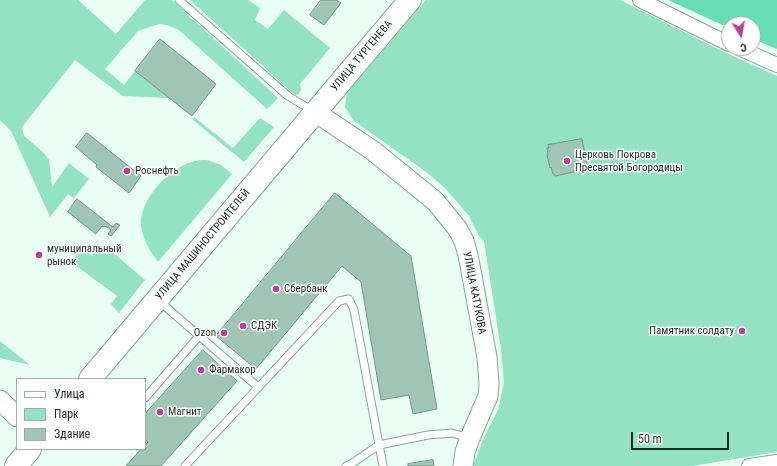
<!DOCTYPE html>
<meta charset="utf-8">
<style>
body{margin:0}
#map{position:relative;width:777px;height:466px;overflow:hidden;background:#e9fef5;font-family:"Roboto Condensed",sans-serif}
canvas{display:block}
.legend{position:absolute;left:16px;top:378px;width:130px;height:72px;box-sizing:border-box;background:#fff;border:1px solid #a3a9a7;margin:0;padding:5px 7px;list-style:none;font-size:12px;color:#1a2822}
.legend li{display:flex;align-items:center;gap:8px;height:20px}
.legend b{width:20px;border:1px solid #a3a9a7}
.north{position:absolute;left:721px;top:16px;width:40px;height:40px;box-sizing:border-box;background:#fff;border:1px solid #a3a9a7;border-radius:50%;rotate:169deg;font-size:11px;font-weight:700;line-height:16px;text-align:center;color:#1a2822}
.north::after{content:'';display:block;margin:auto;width:14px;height:18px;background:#b54199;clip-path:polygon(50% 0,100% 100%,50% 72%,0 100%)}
.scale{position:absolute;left:631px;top:432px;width:98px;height:18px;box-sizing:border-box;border:2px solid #1a2822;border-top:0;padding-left:5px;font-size:12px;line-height:14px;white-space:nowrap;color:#1a2822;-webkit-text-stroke:3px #fff;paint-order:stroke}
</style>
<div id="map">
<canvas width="777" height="466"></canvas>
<ul class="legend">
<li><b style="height:5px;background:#fff"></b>Улица</li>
<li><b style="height:11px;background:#93e2c4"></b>Парк</li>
<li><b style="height:11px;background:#a0c4b5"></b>Здание</li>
</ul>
<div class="north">С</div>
<div class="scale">50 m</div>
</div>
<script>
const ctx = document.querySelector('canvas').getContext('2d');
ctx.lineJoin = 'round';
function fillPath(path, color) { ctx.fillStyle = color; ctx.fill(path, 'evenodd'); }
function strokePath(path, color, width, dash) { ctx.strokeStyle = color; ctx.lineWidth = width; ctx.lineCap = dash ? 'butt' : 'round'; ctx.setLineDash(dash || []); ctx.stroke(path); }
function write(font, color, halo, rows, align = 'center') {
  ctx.font = font + ' "Roboto Condensed",sans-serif'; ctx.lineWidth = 3; ctx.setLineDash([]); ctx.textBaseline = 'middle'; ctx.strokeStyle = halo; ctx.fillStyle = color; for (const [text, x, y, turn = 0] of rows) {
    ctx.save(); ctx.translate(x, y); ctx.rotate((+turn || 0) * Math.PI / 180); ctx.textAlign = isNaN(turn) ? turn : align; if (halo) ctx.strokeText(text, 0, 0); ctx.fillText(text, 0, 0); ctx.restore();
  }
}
const green = new Path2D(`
 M0 0H78L116 34 145 0H172L278 98 267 109 179 30 167 25 159 24 138 31 105 69 124 85 135 71 169 98 123 96 75 60 22 127 24 136 43 152 49 160 52 187 69 163 89 179 74 198 68 194 50 217 11 131 0 120Z
 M190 0H248L260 8 255 20 268 29 284 10 330 48 300 84 301 90 299 94 295 95Z
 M426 0H620L722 51 777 76V452L692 466H473L484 437 498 410 504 383 501 350 484 241 479 236 469 216 445 188 425 171 354 121 345 107 347 93Z
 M194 117 233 148 260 118 274 127 244 162 193 120Z
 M207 160 221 165 232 174 158 262C150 251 143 240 141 226 139 200 168 169 192 162 196 160 202 160 207 160Z
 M103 244 145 280 119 313 111 304 117 296 71 262 83 248 92 256Z
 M0 341 30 365 0 358Z`);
const forest = new Path2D(`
 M668 0H777V49L753 39V24H729V28Z`);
const building = new Path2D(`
 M321 0H336L341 3 324 25 310 15Z
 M160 39 216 84 192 116 135 71Z
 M87 133 141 176 129 193 96 167 97 165 76 147Z
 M582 139 588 169 555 176 554 174H553L551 167 550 168 547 155H548L547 148H549L548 145Z
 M335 193 411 256 437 409 413 414 409 395 381 400 361 282 342 266 256 369 216 336Z
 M77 199 109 224 113 227 116 223 120 225 111 236 108 234 111 230 107 227 102 226 96 234 68 212Z
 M203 350 237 381 161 466H126L141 449H145V445L148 442 145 440V414Z
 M433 460 434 466H408V464Z`);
const lane = new Path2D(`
 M179 0 288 96 313 111
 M159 301 258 387
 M145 398 199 336
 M185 466 339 301 349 299 354 310 383 466
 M346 466 351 464 379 445 428 435 452 433 470 438`);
const street = new Path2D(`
 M640 0 729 44
 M739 48 777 65
 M749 466 777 462`);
const secondary = new Path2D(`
 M315 112 372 150 435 201 457 228 464 241 468 255 487 357 489 384 488 396 470 438 465 452 463 466
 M0 400 17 417`);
const primary = new Path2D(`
 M90 379 410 0
 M16 466 30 449`);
const markers = [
 [567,161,4,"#b54199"],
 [127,171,4,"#b54199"],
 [39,255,4,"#b54199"],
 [276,289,4,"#b54199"],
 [243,326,4,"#b54199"],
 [742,331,4,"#b54199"],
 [224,333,4,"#b54199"],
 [201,370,4,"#b54199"],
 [160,412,4,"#b54199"]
];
const streetNames = [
 ["УЛИЦА ТУРГЕНЕВА",362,56,-50],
 ["УЛИЦА МАШИНОСТРОИТЕЛЕЙ",203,245,-50],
 ["УЛИЦА КАТУКОВА",474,293,79]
];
const poiNames = [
 ["Церковь Покрова",575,155],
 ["Пресвятой Богородицы",575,168],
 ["Роснефть",135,171],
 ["муниципальный",47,249],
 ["рынок",47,262],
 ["Сбербанк",284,289],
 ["СДЭК",251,326],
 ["Памятник солдату",734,331,"right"],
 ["Ozon",216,333,"right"],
 ["Фармакор",209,370],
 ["Магнит",168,412]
];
fillPath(green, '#93e2c4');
fillPath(forest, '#67deb6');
fillPath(building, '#a0c4b5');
strokePath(building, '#749688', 1);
strokePath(lane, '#84a698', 9);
strokePath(street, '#84a698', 16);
strokePath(secondary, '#84a698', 21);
strokePath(primary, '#84a698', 24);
strokePath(lane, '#fff', 7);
strokePath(street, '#fff', 14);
strokePath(secondary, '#fff', 19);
strokePath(primary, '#fff', 22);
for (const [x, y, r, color] of markers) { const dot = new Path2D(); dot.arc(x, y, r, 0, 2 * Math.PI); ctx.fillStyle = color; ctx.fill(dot); strokePath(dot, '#fff', 1.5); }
write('11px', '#1a2822', '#fff', streetNames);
write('11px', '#1a2822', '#fff', poiNames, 'left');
</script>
